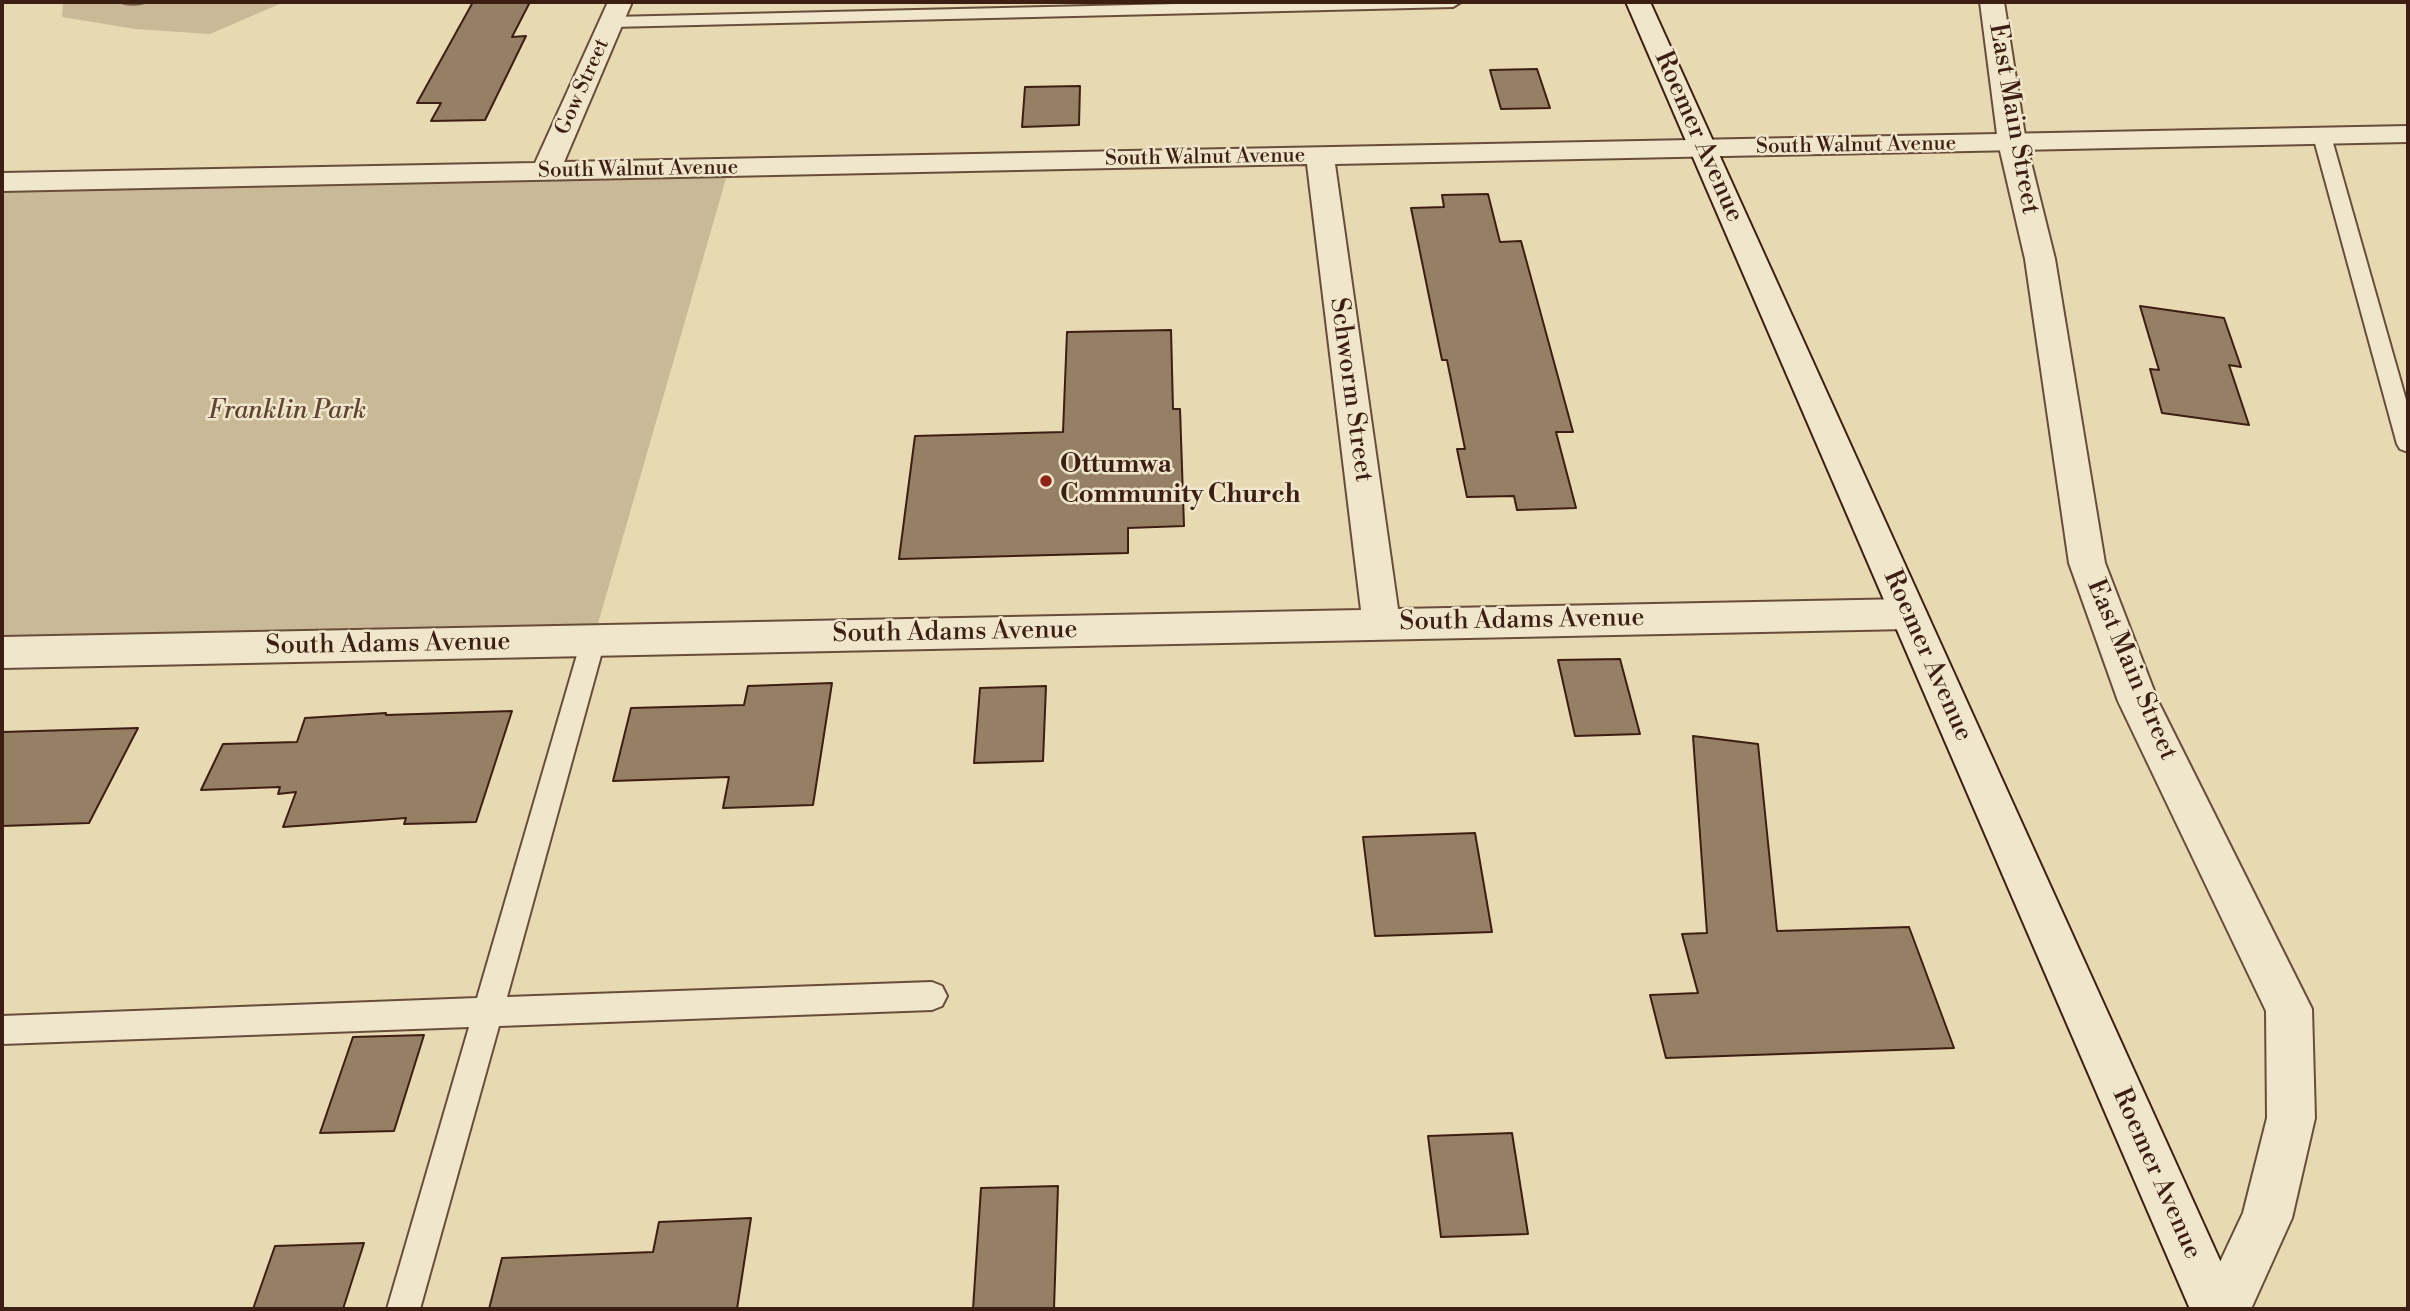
<!DOCTYPE html>
<style>
body{margin:0}
#map{position:relative;width:2410px;height:1311px;overflow:hidden;background:#e7d9b1;font-family:"Libre Bodoni",serif}
canvas{display:block}
.frame{position:absolute;inset:0;border:4px solid #3d1e12;pointer-events:none}
</style>
<div id="map">
<canvas width="2410" height="1311"></canvas>
<div class="frame"></div>
</div>
<script>
const ctx = document.querySelector('canvas').getContext('2d');
ctx.lineJoin = 'round';
function fillPath(path, color) { ctx.fillStyle = color; ctx.fill(path, 'evenodd'); }
function strokePath(path, color, width, dash) { ctx.strokeStyle = color; ctx.lineWidth = width; ctx.lineCap = dash ? 'butt' : 'round'; ctx.setLineDash(dash || []); ctx.stroke(path); }
function write(font, color, halo, rows, align = 'center') {
  ctx.font = font + ' "Libre Bodoni",serif'; ctx.lineWidth = 5; ctx.setLineDash([]); ctx.textBaseline = 'middle'; ctx.strokeStyle = halo; ctx.fillStyle = color; for (const [text, x, y, turn = 0] of rows) {
    ctx.save(); ctx.translate(x, y); ctx.rotate((+turn || 0) * Math.PI / 180); ctx.textAlign = isNaN(turn) ? turn : align; if (halo) ctx.strokeText(text, 0, 0); ctx.fillText(text, 0, 0); ctx.restore();
  }
}
const green = new Path2D(`
 M63 2H284L210 34 135 29 62 17Z
 M729 168 593 641 2 653V182Z`);
const stream = new Path2D(`
 M117 2H149C142 7 124 7 117 2Z`);
const building = new Path2D(`
 M473 2H530L512 37 526 36 485 120 431 121 441 103H417Z
 M1537 69 1550 108 1501 109 1490 70Z
 M1080 86 1079 125 1022 127 1025 87Z
 M1488 194 1500 242 1521 241 1573 432H1556L1576 508 1517 510 1514 496 1467 497 1457 449H1465L1447 360H1442L1411 208 1444 207 1442 195Z
 M2140 306 2224 318 2241 367 2229 365 2249 425 2162 413 2150 369 2159 370Z
 M1171 330 1173 409H1180L1184 526 1128 528V553L899 559 915 436 1063 432 1067 332Z
 M1620 659 1640 734 1575 736 1558 660Z
 M832 683 813 805 723 808 729 777 613 781 631 708 744 705 748 686Z
 M1046 686 1043 761 974 763 980 688Z
 M512 711 476 822 404 824 406 818 283 827 296 792 278 794 280 787 201 790 223 744 297 742 305 718 386 713V715Z
 M138 728 89 823 2 826V732Z
 M1693 736 1758 744 1777 931 1909 927 1954 1048 1666 1058 1650 995 1698 993 1682 934 1707 933Z
 M1475 833 1492 932 1375 936 1363 837Z
 M424 1035 394 1131 320 1133 353 1037Z
 M1512 1133 1528 1234 1441 1237 1428 1136Z
 M1058 1186 1054 1309H973L981 1188Z
 M751 1218 737 1309H489L502 1258 653 1252 659 1222Z
 M364 1243 343 1309H253L275 1246Z`);
const service = new Path2D(`
 M1263 2H1461L1453 7 612 27 604 22 612 17Z
 M2322 131 2331 136 2408 407V452L2400 449 2397 444 2313 136Z
 M593 631 602 634 605 641 507 997 932 982 942 986 947 996 942 1006 932 1010 499 1026 420 1309H387L469 1027 2 1044V1016L477 998 581 641 584 634Z`);
const minor = new Path2D(`
 M608 2H632L564 162 2408 126V142L1335 164 1398 609 1908 599 1921 603 1927 614 1921 625 1908 629 2 668V637L1361 610 1307 164 2 191V173L535 163Z`);
const tertiary = new Path2D(`
 M1980 2H2004L2026 142 2055 259 2105 563 2158 701 2312 1009 2315 1118 2292 1218 2251 1309H2198L2243 1213 2267 1118 2266 1011 2118 701 2069 563 2025 259 1998 142Z`);
const secondary = new Path2D(`
 M1626 2H1650L2242 1309H2190Z`);
const markers = [
 [1046,481,7,"#8f2418"]
];
const farStreetnames = [
 ["Gow Street",583,87,-66],
 ["South Walnut Avenue",1856,146,-1],
 ["South Walnut Avenue",1205,158,-1],
 ["South Walnut Avenue",638,170,-1]
];
const streetNames = [
 ["East Main Street",2013,119,80],
 ["Roemer Avenue",1698,137,66],
 ["Schworm Street",1350,390,82],
 ["South Adams Avenue",1522,621,-1],
 ["South Adams Avenue",955,633,-1],
 ["South Adams Avenue",388,645,-1],
 ["Roemer Avenue",1927,656,66],
 ["East Main Street",2131,670,67],
 ["Roemer Avenue",2156,1174,66]
];
const parkNames = [
 ["Franklin Park",287,412]
];
const poiNames = [
 ["Ottumwa",1060,466],
 ["Community Church",1060,496]
];
fillPath(green, '#cab996');
fillPath(stream, '#806851');
fillPath(building, '#957f65');
strokePath(building, '#3d1e12', 2);
strokePath(service, '#684d3a', 4);
strokePath(minor, '#684d3a', 4);
strokePath(tertiary, '#684d3a', 4);
strokePath(secondary, '#3d1e12', 4);
fillPath(service, '#efe6cc');
fillPath(minor, '#efe6cc');
fillPath(tertiary, '#efe6cc');
fillPath(secondary, '#efe6cc');
for (const [x, y, r, color] of markers) { const dot = new Path2D(); dot.arc(x, y, r, 0, 2 * Math.PI); ctx.fillStyle = color; ctx.fill(dot); strokePath(dot, '#efe6cc', 2.5); }
write('21px', '#3d1e12', '#efe6cc', farStreetnames);
write('26px', '#3d1e12', '#efe6cc', streetNames);
write('italic 26px', '#604533', '#efe6cc', parkNames);
write('bold 26px', '#3d1e12', '#efe6cc', poiNames, 'left');
</script>
